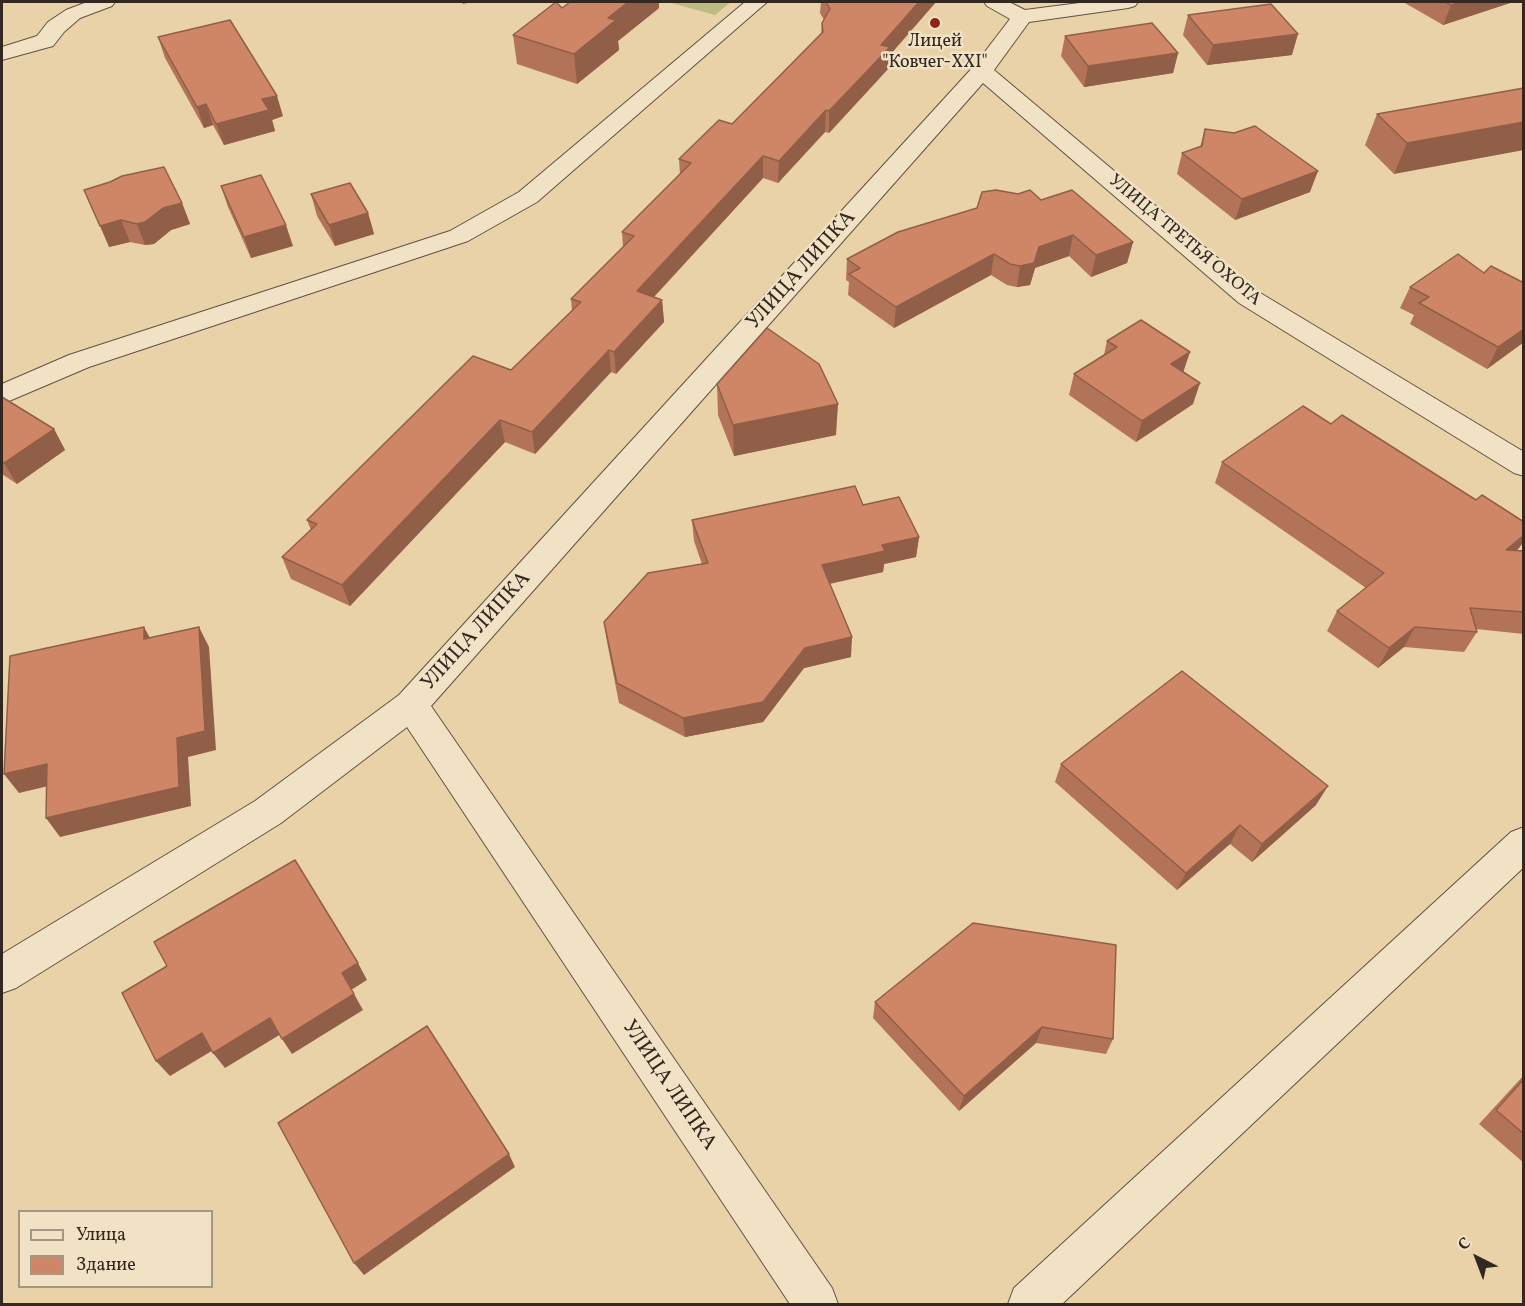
<!DOCTYPE html>
<meta charset="utf-8">
<style>
body{margin:0}
#map{position:relative;width:1525px;height:1306px;overflow:hidden;background:#e9d2a7;font-family:Vollkorn,serif}
canvas{display:block}
.frame{position:absolute;inset:0;border:3px solid #322721;pointer-events:none}
.legend{position:absolute;left:18px;top:1210px;width:195px;height:78px;box-sizing:border-box;background:#f1e2c6;border:2px solid #a59784;margin:0;padding:8px 10px;list-style:none;font-size:18px;color:#322721}
.legend li{display:flex;align-items:center;gap:12px;height:30px}
.legend b{width:30px;border:2px solid #a59784}
.north{position:absolute;left:1447px;top:1228px;width:60px;height:60px;-webkit-text-stroke:4px #f1e2c6;paint-order:stroke;rotate:318deg;font-size:16px;font-weight:700;line-height:24px;text-align:center;color:#322721}
.north::after{content:'';display:block;margin:auto;width:21px;height:27px;background:#322721;clip-path:polygon(50% 0,100% 100%,50% 72%,0 100%)}
</style>
<div id="map">
<canvas width="1525" height="1306"></canvas>
<div class="frame"></div>
<ul class="legend">
<li><b style="height:8px;background:#f1e2c6"></b>Улица</li>
<li><b style="height:16px;background:#cf8667"></b>Здание</li>
</ul>
<div class="north">С</div>
</div>
<script>
const ctx = document.querySelector('canvas').getContext('2d');
ctx.lineJoin = 'round';
function fillPath(path, color) { ctx.fillStyle = color; ctx.fill(path, 'evenodd'); }
function strokePath(path, color, width, dash) { ctx.strokeStyle = color; ctx.lineWidth = width; ctx.lineCap = dash ? 'butt' : 'round'; ctx.setLineDash(dash || []); ctx.stroke(path); }
function write(font, color, halo, rows, align = 'center') {
  ctx.font = font + ' Vollkorn,serif'; ctx.lineWidth = 5; ctx.setLineDash([]); ctx.textBaseline = 'middle'; ctx.strokeStyle = halo; ctx.fillStyle = color; for (const [text, x, y, turn = 0] of rows) {
    ctx.save(); ctx.translate(x, y); ctx.rotate((+turn || 0) * Math.PI / 180); ctx.textAlign = isNaN(turn) ? turn : align; if (halo) ctx.strokeText(text, 0, 0); ctx.fillText(text, 0, 0); ctx.restore();
  }
}
const green = new Path2D(`
 M668 2H731L715 15Z`);
const minor = new Path2D(`
 M87 2H115L112 6 80 18 64 32 53 46 2 60V47L37 36 48 22 66 10Z
 M745 2H767L537 202 468 241 89 367 2 404V384L69 355 450 231 519 192Z
 M984 2H1009L1025 10 1087 2H1138L1135 6 1128 8 1029 22 994 70 1257 291 1524 452V476L1514 473 1239 303 983 83 431 706 832 1288 838 1304H790L407 727 281 823 16 988 2 993V954L255 801 399 695 974 66 1010 19 987 6Z
 M1524 827V867L1062 1304H1008L1014 1288 1511 832Z`);
const wall = new Path2D(`
 M821 2H936L889 56 888 69 829 133 825 132 778 183 763 178 654 297 662 300 664 322 616 374 611 372 535 454 505 442 350 606 291 579 282 557 311 530 307 520 511 370 572 311 571 299 623 247 622 232 680 175 679 159 732 124 821 33 822 23 824 20 820 13Z
 M1405 2H1513L1443 25 1405 3Z
 M562 8H659L618 41 619 50 577 84 517 64 513 35Z
 M1188 15 1292 55 1207 65 1183 35Z
 M1065 36 1178 53 1173 73 1084 87 1061 56Z
 M158 37 283 116 272 120 275 131 224 145 213 125 204 128 165 58Z
 M1524 88 1394 174 1365 145 1377 114Z
 M1205 129 1310 192 1235 220 1177 174 1182 153 1200 147Z
 M110 182 182 203 190 224 171 230 154 244 145 245 130 242 109 247Z
 M221 186 293 246 251 258 228 207Z
 M311 194 368 213 374 234 335 246 317 216Z
 M1041 200 1133 242 1127 263 1091 277 1069 256 1035 268 1030 285 1017 287 1007 285 991 275 894 328 848 295 849 282 846 280 847 259Z
 M1484 273 1524 283V342L1487 369 1410 324 1414 315 1400 308 1410 287Z
 M1107 341 1184 372 1193 404 1136 442 1069 395 1074 374 1104 355Z
 M717 384 836 435 734 456 718 415Z
 M2 397 54 429 65 450 17 484 2 474Z
 M1331 424 1476 500 1524 522V541L1519 548 1516 551H1524V634L1476 629 1477 632 1464 652 1404 647 1378 668 1327 631 1337 611 1366 588 1215 483 1222 462Z
 M863 505 919 537 916 557 884 564 883 572 830 584 851 657 804 668 763 722 685 737 619 703 607 642 604 622 702 564 694 541 692 520Z
 M1061 764 1316 805 1252 862 1230 844 1177 890 1055 782Z
 M973 923 1113 1039 1106 1054 1036 1043 959 1111 873 1018 875 1002Z
 M1524 1075V1163L1479 1124Z`);
const shadedWall = new Path2D(`
 M462 2H472L463 4Z
 M628 2H659V8L618 41 619 50 577 84 574 54 608 18Z
 M919 2H936L889 56 888 69 829 133V111L881 45Z
 M1461 2H1513L1443 25 1451 5Z
 M1298 34 1292 55 1207 65 1213 45Z
 M1178 53 1173 73 1084 87 1088 66Z
 M277 96 283 116 272 120 275 131 224 145 216 124 262 99Z
 M206 104 213 125 204 128 197 107Z
 M826 110 825 132 778 183 779 161Z
 M1524 122V150L1394 174 1407 143Z
 M763 156V178L639 313 637 291Z
 M1318 171 1310 192 1235 220 1242 199Z
 M182 203 190 224 171 230 154 244 145 245 137 224 163 208Z
 M368 213 374 234 335 246 329 225Z
 M121 220 130 242 109 247 100 226Z
 M286 225 293 246 251 258 244 237Z
 M1073 235 1069 256 1035 268 1030 285 1017 287 1020 266 1039 247Z
 M1133 242 1127 263 1091 277 1096 255Z
 M994 254 991 275 894 328 896 307Z
 M662 300 664 322 616 374 614 352Z
 M1524 329V342L1487 369 1498 347Z
 M609 350 611 372 535 454 532 432Z
 M1190 352 1183 373 1171 364Z
 M1200 383 1193 404 1136 442 1142 421Z
 M838 404 836 435 734 456 733 425Z
 M500 420 505 442 350 606 342 585Z
 M54 429 65 450 17 484 4 463Z
 M1524 535V541L1519 548 1493 570 1506 550Z
 M919 537 916 557 884 564 883 572 821 585 822 565 882 545Z
 M144 627 155 647 144 639Z
 M199 627 209 647 216 750 188 757 191 806 60 837 46 818 177 738Z
 M1415 627 1404 647 1378 668 1389 648Z
 M852 637 851 657 804 668 763 722 685 737 683 718 805 648Z
 M47 764 61 783 19 793 4 774Z
 M1328 786 1316 805 1252 862 1262 844Z
 M1240 825 1230 844 1177 890 1186 873Z
 M358 963 367 980 351 990 342 973Z
 M354 994 363 1010 292 1054 282 1039Z
 M270 1018 281 1034 225 1068 213 1053Z
 M1042 1027 1036 1043 959 1111 964 1096Z
 M202 1033 215 1049 170 1076 156 1061Z
 M509 1154 515 1167 364 1275 354 1263Z`);
const building = new Path2D(`
 M556 2 562 8 570 2H628L608 18 616 20 574 54 513 35Z
 M826 2H919L881 45 890 47 829 111 826 110 779 161 763 156 637 291 662 300 614 352 609 350 532 432 500 420 342 585 282 557 317 524 307 520 473 356 511 370 581 302 571 299 634 236 622 232 691 163 679 159 719 120 732 124 823 32 822 23 830 9Z
 M1445 2H1461L1451 5Z
 M1271 4 1298 34 1213 45 1188 15Z
 M230 20 277 96 262 99 269 110 216 124 206 104 197 107 158 37Z
 M1152 23 1178 53 1088 66 1065 36Z
 M1524 88V122L1407 143 1377 114Z
 M1255 126 1318 171 1242 199 1182 153 1202 146 1205 129 1234 133Z
 M164 167 182 203 163 208 145 222 137 224 121 220 100 226 84 190 110 182 122 176Z
 M261 175 286 225 244 237 221 186Z
 M350 183 368 213 329 225 311 194Z
 M996 190 1018 194 1030 190 1041 200 1072 190 1133 242 1096 255 1073 235 1039 247 1034 263 1020 266 1010 264 994 254 896 307 849 274 860 268 847 259 898 232 977 208 982 192Z
 M1458 254 1484 273 1491 266 1524 283V329L1498 347 1419 303 1429 297 1410 287Z
 M1141 320 1190 352 1171 364 1200 383 1142 421 1074 374 1117 347 1107 341Z
 M767 328 819 364 838 404 733 425 717 384Z
 M2 397 54 429 4 463 2 461Z
 M1303 406 1331 424 1342 415 1476 500 1482 495 1524 522V535L1506 550 1524 551V612L1470 608 1477 632 1415 627 1389 648 1337 611 1384 573 1222 462Z
 M855 486 863 505 899 497 919 537 882 545 885 551 822 565 852 637 805 648 763 702 683 718 617 683 604 622 648 573 708 563 692 520Z
 M144 627V639L199 627 205 731 177 738 179 787 46 818 47 764 4 774 10 656Z
 M1182 671 1328 786 1262 844 1240 825 1186 873 1061 764Z
 M295 860 358 963 342 973 354 994 282 1039 270 1018 213 1053 202 1033 156 1061 122 993 167 966 154 942Z
 M973 923 1116 945 1113 1039 1042 1027 964 1096 875 1002Z
 M427 1026 509 1154 354 1263 278 1123Z
 M1524 1079V1134L1496 1110Z`);
const markers = [
 [935,23,6,"#8f2418"]
];
const farPoinames = [
 ["Лицей",935,43],
 ["\"Ковчег-XXI\"",935,64]
];
const farStreetnames = [
 ["УЛИЦА ТРЕТЬЯ ОХОТА",1184,241,40]
];
const streetNames = [
 ["УЛИЦА ЛИПКА",802,271,-48],
 ["УЛИЦА ЛИПКА",477,632,-48],
 ["УЛИЦА ЛИПКА",668,1086,56]
];
fillPath(green, '#bbbb84');
strokePath(minor, '#605242', 2);
fillPath(minor, '#f1e2c6');
fillPath(wall, '#b27359');
fillPath(shadedWall, '#915e48');
fillPath(building, '#cf8667');
strokePath(building, '#915e48', 1.5);
for (const [x, y, r, color] of markers) { const dot = new Path2D(); dot.arc(x, y, r, 0, 2 * Math.PI); ctx.fillStyle = color; ctx.fill(dot); strokePath(dot, '#f1e2c6', 2); }
write('18px', '#322721', '#f1e2c6', farPoinames);
write('18px', '#322721', '#f1e2c6', farStreetnames);
write('21px', '#322721', '#f1e2c6', streetNames);
</script>
